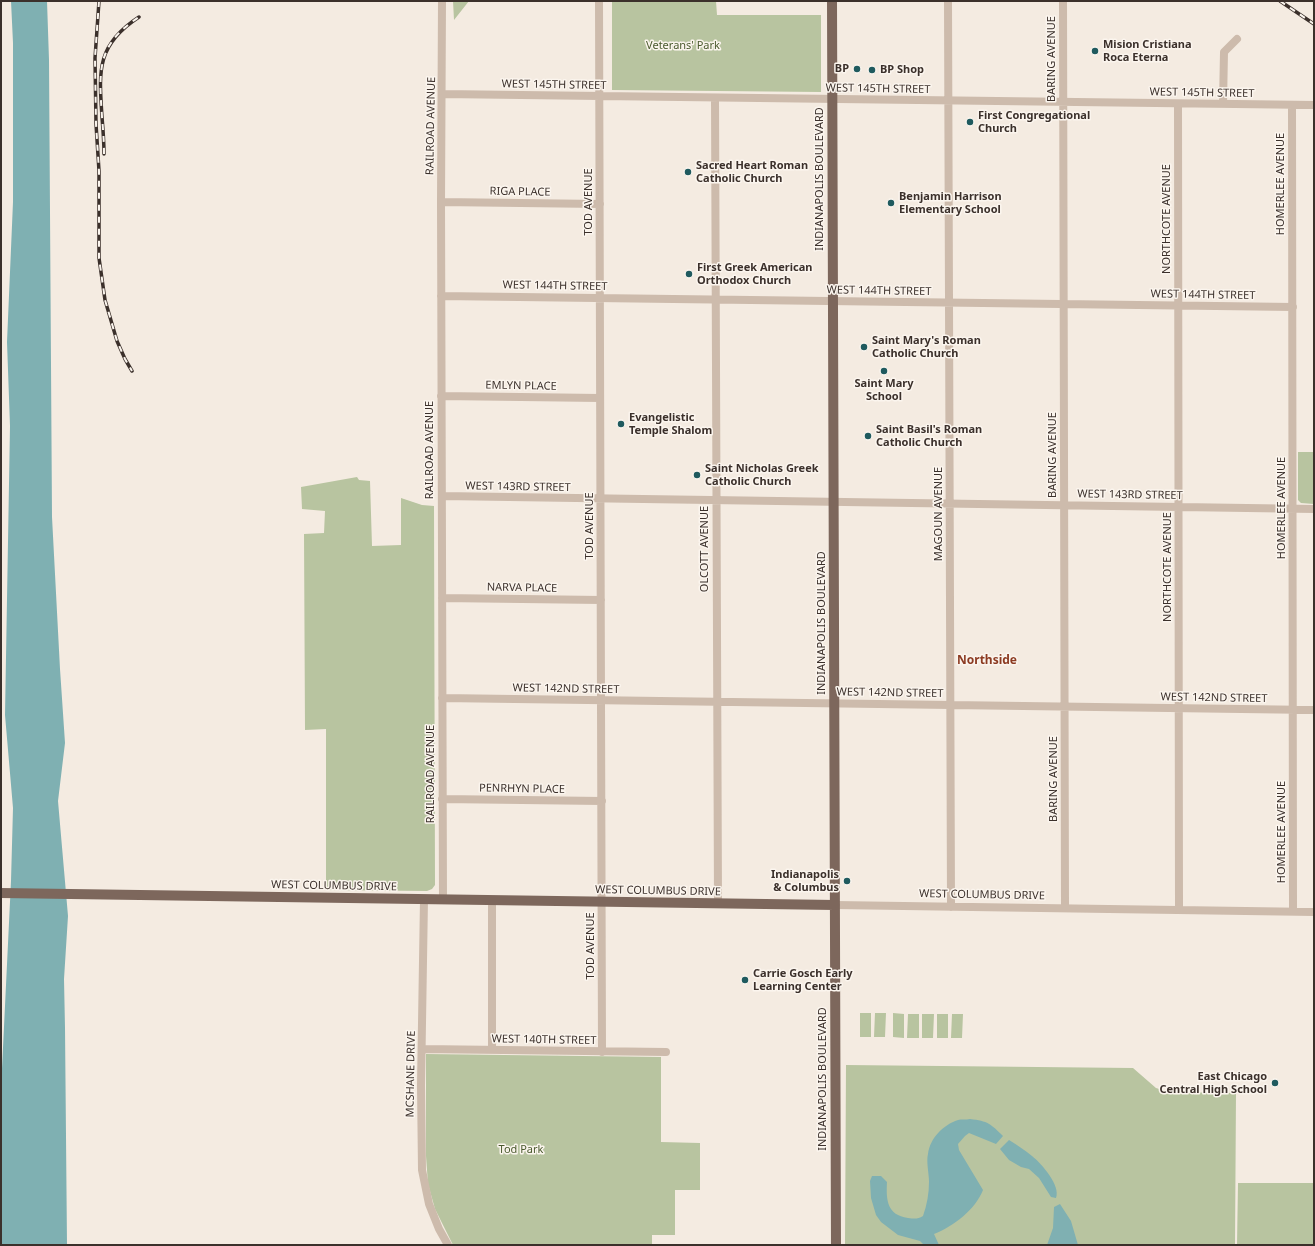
<!DOCTYPE html>
<style>
body{margin:0}
#map{position:relative;width:1315px;height:1246px;overflow:hidden;background:#f4ebe1;font-family:"Noto Sans",sans-serif}
canvas{display:block}
.frame{position:absolute;inset:0;border:2px solid #3b302b;pointer-events:none}
</style>
<div id="map">
<canvas width="1315" height="1246"></canvas>
<div class="frame"></div>
</div>
<script>
const ctx = document.querySelector('canvas').getContext('2d');
ctx.lineJoin = 'round';
function fillPath(path, color) { ctx.fillStyle = color; ctx.fill(path, 'evenodd'); }
function strokePath(path, color, width, dash) { ctx.strokeStyle = color; ctx.lineWidth = width; ctx.lineCap = dash ? 'butt' : 'round'; ctx.setLineDash(dash || []); ctx.stroke(path); }
function write(font, color, halo, rows, align = 'center') {
  ctx.font = font + ' "Noto Sans",sans-serif'; ctx.lineWidth = 3; ctx.setLineDash([]); ctx.textBaseline = 'middle'; ctx.strokeStyle = halo; ctx.fillStyle = color; for (const [text, x, y, turn = 0] of rows) {
    ctx.save(); ctx.translate(x, y); ctx.rotate((+turn || 0) * Math.PI / 180); ctx.textAlign = isNaN(turn) ? turn : align; if (halo) ctx.strokeText(text, 0, 0); ctx.fillText(text, 0, 0); ctx.restore();
  }
}
const green = new Path2D(`
 M453 1H469L454 20Z
 M612 1H716L717 15H821V92L612 90Z
 M1298 452H1314V504L1301 503 1298 500Z
 M357 477 359 480 370 481 372 546 401 545V498L422 505 434 506 435 885 432 889 427 891 326 890V729L305 730 304 534 324 533 325 511 302 509 301 487Z
 M860 1013H871V1037H860Z
 M875 1013H886L885 1037H874Z
 M893 1013 904 1014V1038L893 1037Z
 M908 1014H919V1038H907Z
 M922 1014H934L933 1038H922Z
 M937 1014H948V1038H937Z
 M952 1014H963L962 1038H951Z
 M426 1054 661 1057V1142L700 1143V1190H675V1235H652V1245H453L435 1209 428 1184 426 1156Z
 M846 1065 1133 1068 1156 1088 1169 1092 1236 1093 1235 1245H845Z
 M1238 1183H1314V1245H1237Z`);
const water = new Path2D(`
 M11 1H47L49 60 52 517 60 669 65 743 58 801 68 916 64 979 65 1028 67 1245H1V1089L11 881 13 808 5 715 10 426 7 342 13 202V43Z
 M970 1119C988 1121 991 1124 1003 1136L996 1144 969 1133 965 1136 958 1144 959 1150 983 1190C975 1210 954 1226 934 1234L939 1245H924L920 1241 898 1235 881 1222 876 1215 871 1198 870 1181 872 1176H881L887 1182C886 1200 887 1215 908 1218 915 1219 918 1219 923 1216 927 1205 929 1193 929 1182 929 1174 926 1161 928 1154 930 1138 943 1125 958 1120 961 1119 966 1120 970 1119Z
 M1009 1140C1017 1145 1025 1150 1032 1156 1042 1164 1061 1186 1056 1198L1051 1197 1039 1178 1029 1169 1021 1167 1009 1160 1000 1149Z
 M1060 1204 1071 1221 1078 1245H1047L1053 1228 1054 1207Z`);
const minor = new Path2D(`
 M442 1 441 202 443 900
 M599 1 602 1052
 M948 1 951 907
 M1063 1 1065 908
 M442 94 1314 105
 M715 98 718 903
 M1178 104 1179 910
 M1223 104 1224 52 1237 39
 M1292 105 1293 911
 M441 202 600 204
 M441 296 1293 307
 M441 396 600 398
 M442 496 1314 509
 M442 598 601 600
 M442 698 1314 710
 M442 799 602 801
 M424 899 421 1085 422 1170 429 1204 439 1229 448 1245
 M492 900V1050
 M835 905 1314 912
 M422 1049 666 1052`);
const major = new Path2D(`
 M832 1 836 1245
 M1 893 835 905`);
const rail = new Path2D(`
 M99 1 95 58 96 124 99 171V258L105 300 117 341 125 359 132 371
 M1280 1 1314 24
 M104 154C104 141 103 129 102 117 99 71 96 45 139 17`);
const markers = [
 [1095,51,4,"#1f5a5e"],
 [857,69,4,"#1f5a5e"],
 [872,70,4,"#1f5a5e"],
 [970,122,4,"#1f5a5e"],
 [688,172,4,"#1f5a5e"],
 [891,203,4,"#1f5a5e"],
 [689,274,4,"#1f5a5e"],
 [864,347,4,"#1f5a5e"],
 [884,371,4,"#1f5a5e"],
 [621,424,4,"#1f5a5e"],
 [868,436,4,"#1f5a5e"],
 [697,475,4,"#1f5a5e"],
 [847,881,4,"#1f5a5e"],
 [745,980,4,"#1f5a5e"],
 [1275,1083,4,"#1f5a5e"]
];
const poiNames = [
 ["Mision Cristiana",1103,45],
 ["Roca Eterna",1103,58],
 ["BP",849,69,"right"],
 ["BP Shop",880,70],
 ["First Congregational",978,116],
 ["Church",978,129],
 ["Sacred Heart Roman",696,166],
 ["Catholic Church",696,179],
 ["Benjamin Harrison",899,197],
 ["Elementary School",899,210],
 ["First Greek American",697,268],
 ["Orthodox Church",697,281],
 ["Saint Mary's Roman",872,341],
 ["Catholic Church",872,354],
 ["Saint Mary",884,384,"center"],
 ["School",884,397,"center"],
 ["Evangelistic",629,418],
 ["Temple Shalom",629,431],
 ["Saint Basil's Roman",876,430],
 ["Catholic Church",876,443],
 ["Saint Nicholas Greek",705,469],
 ["Catholic Church",705,482],
 ["Indianapolis",839,875,"right"],
 ["& Columbus",839,888,"right"],
 ["Carrie Gosch Early",753,974],
 ["Learning Center",753,987],
 ["East Chicago",1267,1077,"right"],
 ["Central High School",1267,1090,"right"]
];
const parkNames = [
 ["Veterans' Park",683,46],
 ["Tod Park",521,1150]
];
const streetNames = [
 ["BARING AVENUE",1052,59,-90],
 ["WEST 145TH STREET",554,85,1],
 ["WEST 145TH STREET",878,89,1],
 ["WEST 145TH STREET",1202,93,1],
 ["RAILROAD AVENUE",431,126,-89],
 ["INDIANAPOLIS BOULEVARD",820,179,-90],
 ["HOMERLEE AVENUE",1281,184,-90],
 ["RIGA PLACE",520,192,1],
 ["TOD AVENUE",589,202,-90],
 ["NORTHCOTE AVENUE",1167,219,-90],
 ["WEST 144TH STREET",555,286,1],
 ["WEST 144TH STREET",879,291,1],
 ["WEST 144TH STREET",1203,295,1],
 ["EMLYN PLACE",521,386,1],
 ["RAILROAD AVENUE",430,450,-90],
 ["BARING AVENUE",1053,455,-90],
 ["WEST 143RD STREET",518,487,1],
 ["WEST 143RD STREET",1130,495,1],
 ["HOMERLEE AVENUE",1282,508,-90],
 ["MAGOUN AVENUE",939,514,-90],
 ["TOD AVENUE",590,526,-90],
 ["OLCOTT AVENUE",705,549,-90],
 ["NORTHCOTE AVENUE",1168,567,-90],
 ["NARVA PLACE",522,588,1],
 ["INDIANAPOLIS BOULEVARD",822,623,-90],
 ["WEST 142ND STREET",566,689,1],
 ["WEST 142ND STREET",890,693,1],
 ["WEST 142ND STREET",1214,698,1],
 ["RAILROAD AVENUE",431,774,-90],
 ["BARING AVENUE",1054,779,-90],
 ["PENRHYN PLACE",522,789,1],
 ["HOMERLEE AVENUE",1282,832,-90],
 ["WEST COLUMBUS DRIVE",334,886,1],
 ["WEST COLUMBUS DRIVE",658,891,1],
 ["WEST COLUMBUS DRIVE",982,895,1],
 ["TOD AVENUE",591,946,-90],
 ["WEST 140TH STREET",544,1040,1],
 ["MCSHANE DRIVE",411,1074,-89],
 ["INDIANAPOLIS BOULEVARD",823,1079,-90]
];
const neighbourhoodNames = [
 ["Northside",987,661]
];
fillPath(green, '#b8c4a0');
fillPath(water, '#7fb0b2');
strokePath(minor, '#cdbbac', 8);
strokePath(major, '#7d675c', 10);
strokePath(rail, '#3b302b', 3.5);
strokePath(rail, '#fbf5ee', 2, [6]);
for (const [x, y, r, color] of markers) { const dot = new Path2D(); dot.arc(x, y, r, 0, 2 * Math.PI); ctx.fillStyle = color; ctx.fill(dot); strokePath(dot, '#fbf5ee', 1.5); }
write('bold 11px', '#3b302b', '#fbf5ee', poiNames, 'left');
write('11px', '#4a5a2e', '#fbf5ee', parkNames);
write('11px', '#3b302b', '#fbf5ee', streetNames);
write('bold 12px', '#8c3b22', '#fbf5ee', neighbourhoodNames);
</script>
